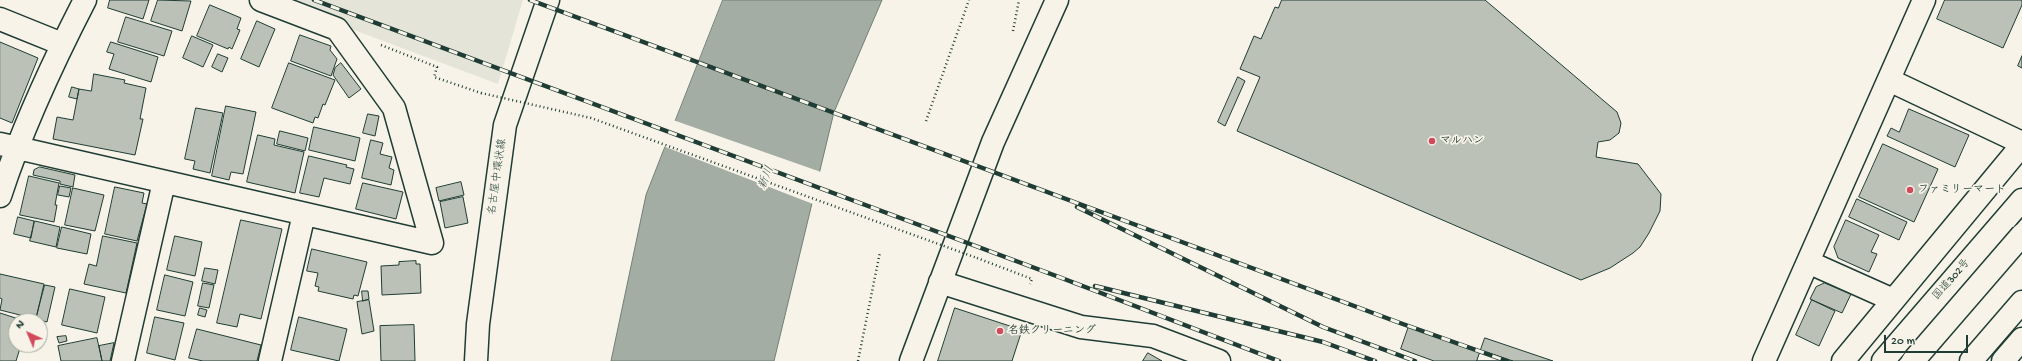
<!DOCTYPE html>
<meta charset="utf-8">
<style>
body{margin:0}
#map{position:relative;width:2022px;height:361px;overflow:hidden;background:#f7f3e8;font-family:"Gochi Hand",sans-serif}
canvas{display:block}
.north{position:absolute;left:8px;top:313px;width:40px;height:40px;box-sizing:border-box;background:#f7f3e8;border:1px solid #a1aaa0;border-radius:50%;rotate:316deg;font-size:11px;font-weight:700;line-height:16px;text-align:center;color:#1f3d34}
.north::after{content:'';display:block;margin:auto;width:14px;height:18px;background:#d1495b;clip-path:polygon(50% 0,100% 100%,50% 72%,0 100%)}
.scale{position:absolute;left:1884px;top:335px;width:84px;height:18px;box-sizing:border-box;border:2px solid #1f3d34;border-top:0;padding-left:5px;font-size:12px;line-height:14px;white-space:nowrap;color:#1f3d34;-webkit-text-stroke:3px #f7f3e8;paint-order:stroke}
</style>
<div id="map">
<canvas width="2022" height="361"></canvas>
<div class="north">N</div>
<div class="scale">20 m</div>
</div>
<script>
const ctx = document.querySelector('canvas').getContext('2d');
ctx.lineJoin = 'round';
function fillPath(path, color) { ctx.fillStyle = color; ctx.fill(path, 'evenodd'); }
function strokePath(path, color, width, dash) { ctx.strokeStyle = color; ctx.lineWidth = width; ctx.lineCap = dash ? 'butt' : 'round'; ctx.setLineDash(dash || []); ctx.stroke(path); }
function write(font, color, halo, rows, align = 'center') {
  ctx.font = font + ' "Gochi Hand","Klee One",sans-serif'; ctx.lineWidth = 3.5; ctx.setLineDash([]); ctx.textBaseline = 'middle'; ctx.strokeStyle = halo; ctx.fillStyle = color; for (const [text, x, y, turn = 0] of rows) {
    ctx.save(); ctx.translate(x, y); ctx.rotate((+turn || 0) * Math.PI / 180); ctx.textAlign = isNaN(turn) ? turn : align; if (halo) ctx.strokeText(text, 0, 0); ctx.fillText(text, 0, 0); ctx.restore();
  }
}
const built = new Path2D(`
 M274 0H523L498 84Z`);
const water = new Path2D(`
 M723 0H882L834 112 774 361H611L646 195Z`);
const pier = new Path2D(`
 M673 120 821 172 813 204 663 146Z`);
const building = new Path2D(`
 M110 0H149L143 19 108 8Z
 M158 0 191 1 182 31 151 21Z
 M1282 0H1485L1617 112 1621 123 1619 133 1610 140 1598 142 1596 157 1638 164 1661 194 1660 211 1649 233 1640 247 1633 253 1610 268 1581 280 1237 131 1260 77 1240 69 1254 36 1261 39 1275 7 1278 8Z
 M1945 0H2022V5L2003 48 1937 19Z
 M210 5 241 18 237 29 240 30 232 49 229 47 228 49 197 36Z
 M126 17 172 31 164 56 118 42Z
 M257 21 275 29 259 67 241 59Z
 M300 35 331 46 330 50 337 59 331 76 291 61Z
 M192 36 213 45 203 67 183 58Z
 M0 42 38 58 12 123 0 118Z
 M111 42 158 57 151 82 109 69 114 54 107 52Z
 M218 54 228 58 222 72 212 67Z
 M2022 56V68L2018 66Z
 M289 63 335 80 325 105 323 104 318 118 315 117 313 123 272 108Z
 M341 63 361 89 349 98 333 75 335 68Z
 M94 74 125 80 124 83 146 88 140 119H143L135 155 53 139 57 117 73 120 79 89 91 91Z
 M1238 77 1245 81 1225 126 1218 122Z
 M72 87 79 89 77 99 69 97Z
 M226 106 256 112 243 174 231 172 229 180 212 176Z
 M196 108 223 113 210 173 193 169 195 161 185 159Z
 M1909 109 1969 135 1955 167 1887 136 1891 128 1899 132Z
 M368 114 379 116 375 136 363 133Z
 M314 127 360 138 355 161 309 150Z
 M280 131 308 138 305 151 277 144Z
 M258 135 275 139 274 145 304 152 295 193 247 182Z
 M371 140 383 143 380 154 392 157 389 168 394 170 391 185 362 178Z
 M1883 144 1938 169 1914 222 1859 197Z
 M309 156 347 165 346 167 354 169 350 184 324 178 319 197 300 193Z
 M40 167 75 175 73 187 60 184V181L33 175 34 170Z
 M29 176 59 183 55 205H57L54 222 20 215Z
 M461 182 464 195 439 201 436 188Z
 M363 183 403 192 396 219 356 209Z
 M60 186 71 188 69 197 58 195Z
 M115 187 144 193 142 203 147 204 137 241 105 234Z
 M73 188 104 195 95 231 65 225Z
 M463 197 468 223 445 228 440 202Z
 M1857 199 1907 222 1899 240 1849 217Z
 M18 217 34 221 31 238 14 234Z
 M241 220 282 229 261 319 240 314 237 327 217 323Z
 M1846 220 1879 235 1871 252 1877 254 1869 272 1838 258 1834 247Z
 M35 221 60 227 56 247 30 241Z
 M62 227 91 234 87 254 57 248Z
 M103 236 137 243 126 293 84 284 89 264 96 266Z
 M175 236 202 242 195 276 167 270Z
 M312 249 367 262 358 296 354 295 353 299 318 291 319 287 315 286 318 273 307 271Z
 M416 261V264H420L421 293 382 295 381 266 399 265V262Z
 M205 268 218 270 215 284 202 281Z
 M0 274 44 284 36 319 0 310 2 299 0 298Z
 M165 275 193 282 185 316 157 310Z
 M203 283 214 285 209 308 198 306Z
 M1825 283 1851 294 1842 313 1810 299 1816 287Z
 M45 285 55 287 47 322 36 319Z
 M70 289 105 297 97 333 62 325Z
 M362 291H368L369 299 363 301Z
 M369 300 374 331 362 334 357 302Z
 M1812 300 1835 311 1819 346 1796 335Z
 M200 308 207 310 205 317 198 315Z
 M955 308 1022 330 1012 361H938Z
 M0 313 25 321H16V345H21L16 361H0Z
 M155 317 184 323 175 360 147 353Z
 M299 317 347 329 339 361 291 350Z
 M414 325 415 361H381L380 326Z
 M1409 326 1513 361H1434L1401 349Z
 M197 329 261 345 257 361H203L189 358Z
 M66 336 67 341 59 343 57 337Z
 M97 338 102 361H61L58 346Z
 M1485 338 1553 361H1477Z
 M114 343 110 361H102L99 346Z
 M1148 353 1162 361H1143Z`);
const path = new Path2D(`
 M1013 31 1019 0
 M381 45 437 67 434 77 481 93
 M926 121 969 0
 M977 258 1032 279 1030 284
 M858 361 880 252`);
const minor = new Path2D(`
 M0 19 62 44
 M1889 80 2022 143
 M0 144 432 243 394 108 337 29 261 0
 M0 196C22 128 52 64 85 0
 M1808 262 1893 300
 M940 282 1081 327 1153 336 1219 361
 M123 361 164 182
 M270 361 304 214
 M911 361 993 142 1057 0
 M1764 361 1924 0
 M1843 361 2022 145`);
const primary = new Path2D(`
 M476 361 478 324 505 125 548 0`);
const trunk = new Path2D(`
 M1883 361 2022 200
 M2003 361 2022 339`);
const motorway = new Path2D(`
 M1971 361 2022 302`);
const rail = new Path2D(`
 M314 0 1059 277 1279 361
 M530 0 1400 323 1507 361
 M1077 207 1323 327 1415 361
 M1095 286 1323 342 1375 361`);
const pathBridge = new Path2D(`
 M481 93 591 118 977 258`);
const motorwayBridge = new Path2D(`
 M1913 361 2022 235`);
const markers = [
 [1432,141,4,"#d1495b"],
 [1910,190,4,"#d1495b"],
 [1000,331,4,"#d1495b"]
];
const poiNames = [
 ["マルハン",1440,141],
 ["ファミリーマート",1918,190],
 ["名鉄クリーニング",1008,331]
];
const streetNames = [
 ["名古屋中環状線",498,177,-82],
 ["国道302号",1952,280,-49]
];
const waterNames = [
 ["新川",767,178,-69]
];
fillPath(built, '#e5e4d9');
fillPath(water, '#a4ada3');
strokePath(water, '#6f8077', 1);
fillPath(pier, '#f7f3e8');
fillPath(building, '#bbc1b6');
strokePath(building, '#1f3d34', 1);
strokePath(minor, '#1f3d34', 25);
strokePath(primary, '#1f3d34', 25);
strokePath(trunk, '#1f3d34', 25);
strokePath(motorway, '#1f3d34', 25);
strokePath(path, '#1f3d34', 2.5, [1, 3]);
strokePath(minor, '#f7f3e8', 22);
strokePath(primary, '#f7f3e8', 22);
strokePath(trunk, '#f7f3e8', 22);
strokePath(motorway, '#f7f3e8', 22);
strokePath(rail, '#1f3d34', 4.5);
strokePath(rail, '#f7f3e8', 3, [9]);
strokePath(motorwayBridge, '#1f3d34', 25, []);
strokePath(pathBridge, '#1f3d34', 2.5, [1, 3]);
strokePath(motorwayBridge, '#f7f3e8', 22);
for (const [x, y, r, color] of markers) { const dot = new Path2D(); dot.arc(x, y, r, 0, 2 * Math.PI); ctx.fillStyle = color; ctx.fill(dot); strokePath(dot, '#f7f3e8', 1.5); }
write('bold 11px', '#1f3d34', '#f7f3e8', poiNames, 'left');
write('11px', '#1f3d34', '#f7f3e8', streetNames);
write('italic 12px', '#405950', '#f7f3e8', waterNames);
</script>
